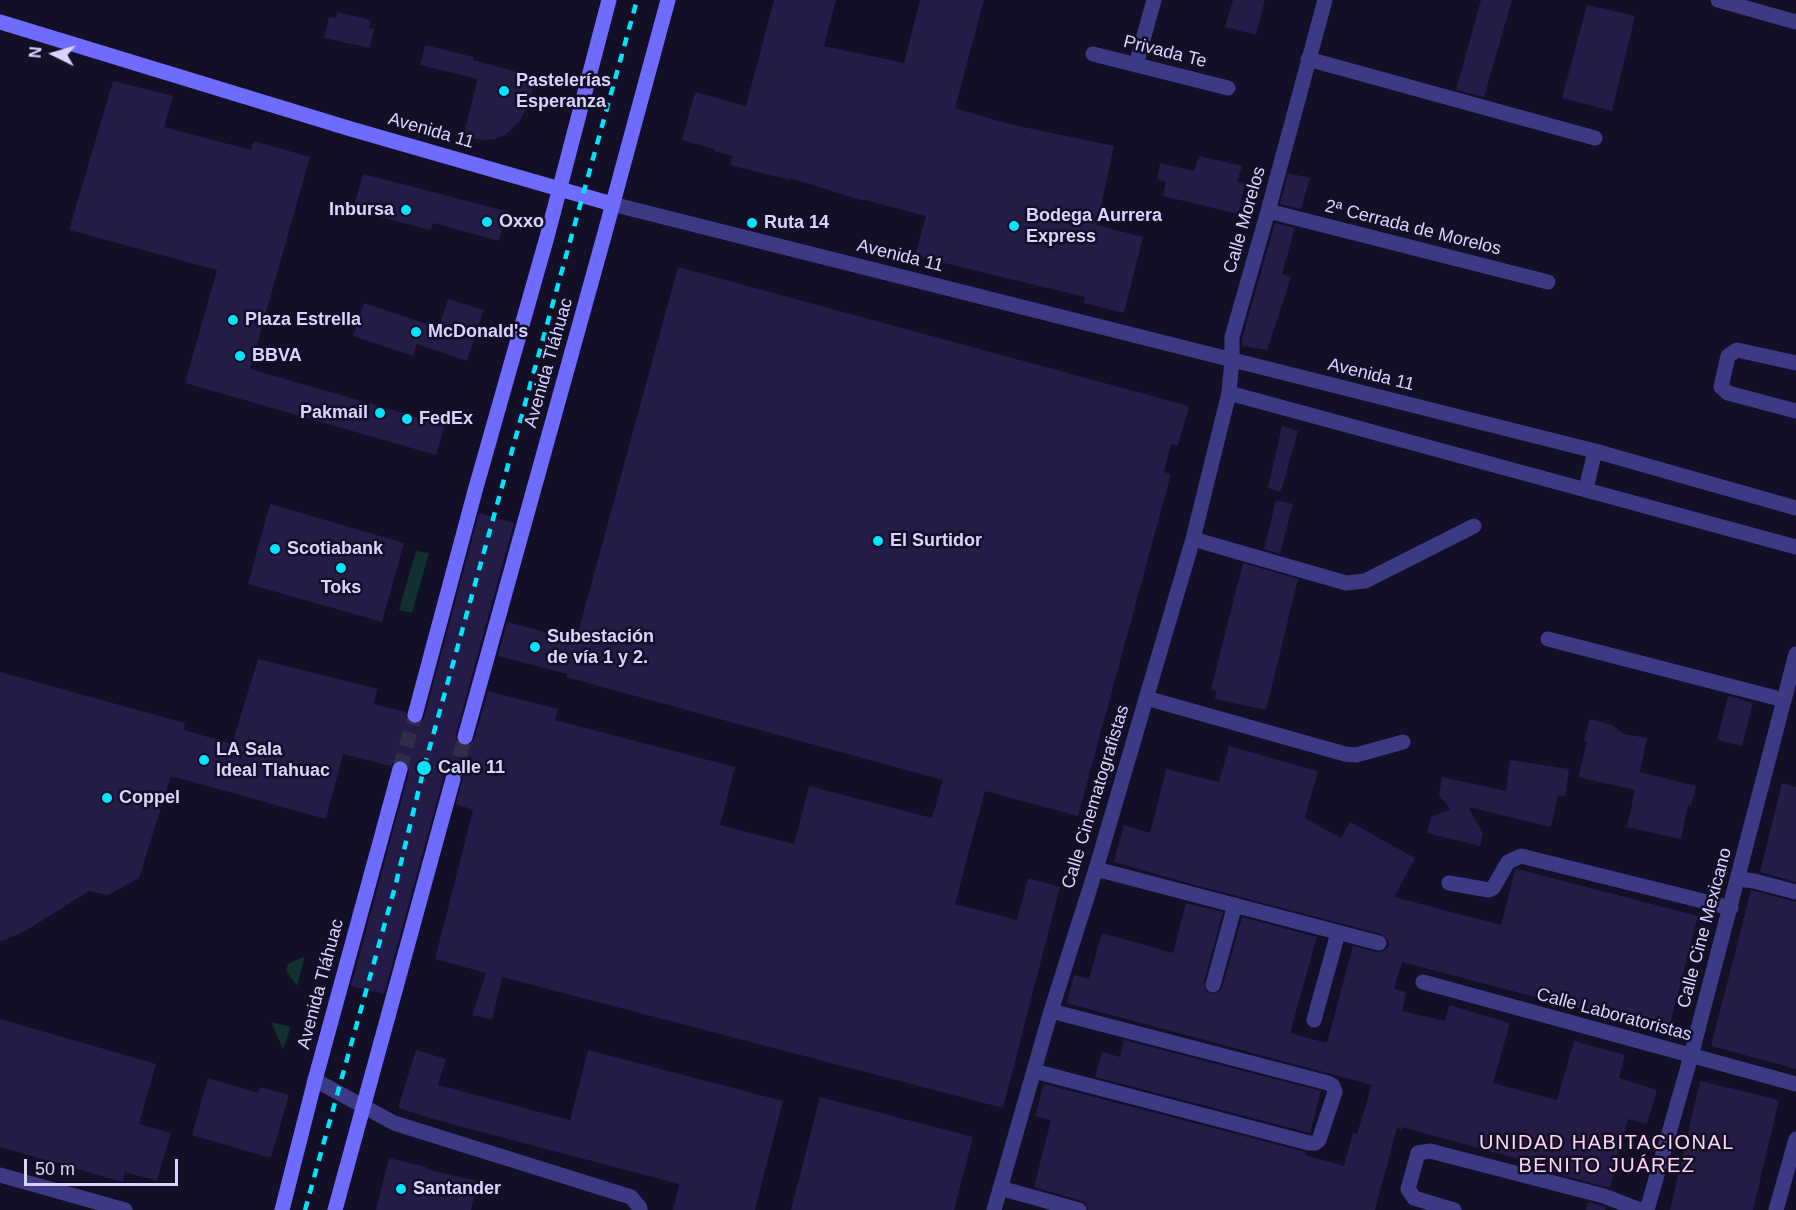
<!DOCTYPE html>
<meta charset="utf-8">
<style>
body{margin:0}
#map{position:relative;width:1796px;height:1210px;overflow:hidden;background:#130f26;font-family:Arial,sans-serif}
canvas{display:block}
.north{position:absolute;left:24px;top:24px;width:60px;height:60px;-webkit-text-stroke:4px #130f26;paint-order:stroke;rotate:275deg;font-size:16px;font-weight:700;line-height:24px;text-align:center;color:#d9d4ff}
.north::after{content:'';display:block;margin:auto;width:21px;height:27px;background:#d9d4ff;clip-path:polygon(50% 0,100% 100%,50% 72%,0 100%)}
.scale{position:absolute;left:24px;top:1159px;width:154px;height:27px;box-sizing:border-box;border:3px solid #d9d4ff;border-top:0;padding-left:8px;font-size:18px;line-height:21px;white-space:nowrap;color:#d9d4ff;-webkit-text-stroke:4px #130f26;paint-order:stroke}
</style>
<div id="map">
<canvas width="1796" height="1210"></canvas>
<div class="north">N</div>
<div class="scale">50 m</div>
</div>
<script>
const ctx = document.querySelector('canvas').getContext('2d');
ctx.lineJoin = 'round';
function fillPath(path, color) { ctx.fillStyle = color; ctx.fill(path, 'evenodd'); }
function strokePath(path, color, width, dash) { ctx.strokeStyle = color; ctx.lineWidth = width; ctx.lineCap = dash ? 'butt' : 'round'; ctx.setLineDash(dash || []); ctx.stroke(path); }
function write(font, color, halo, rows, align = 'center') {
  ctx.font = font + ' Arial,sans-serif'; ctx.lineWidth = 5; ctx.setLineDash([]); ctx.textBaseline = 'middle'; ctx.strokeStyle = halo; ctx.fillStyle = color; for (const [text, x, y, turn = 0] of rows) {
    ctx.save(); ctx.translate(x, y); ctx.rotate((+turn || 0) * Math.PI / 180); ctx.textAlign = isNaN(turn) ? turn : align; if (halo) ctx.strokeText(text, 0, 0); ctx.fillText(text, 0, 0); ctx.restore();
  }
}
const green = new Path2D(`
 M416 551 429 553 412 613 399 610Z
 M305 956 297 986 286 971 288 964Z
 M271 1022 291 1027 283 1049Z`);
const building = new Path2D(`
 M774 0H836L824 46 904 63 920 0H984L955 108 1009 124 1114 146 1097 225 1143 237 1124 313 1084 303 1085 297 915 256 926 216 865 200 864 201 790 178V180L730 165 733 156 714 151V149L682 140 695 92 746 106Z
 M1233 0H1265L1256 35 1225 27Z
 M1481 0H1512L1484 97 1456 90Z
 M1587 5 1635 16 1612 111 1562 98Z
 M337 12 371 20 369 28 374 29 370 48 324 38 329 17 336 18Z
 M425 45 473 57V60L536 77 528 105 519 122 505 135 495 139 484 140 463 137 478 79 420 65Z
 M113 81 173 96 164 127 251 150 254 141 310 157 250 369 445 425 436 455 185 383 217 270 69 230Z
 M1199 156 1242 166 1237 182 1245 184 1238 214 1163 196 1166 182 1157 180 1160 163 1194 171Z
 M1288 173 1310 178 1301 209 1280 204Z
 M363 174 506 211 499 241 433 223 431 230 353 210Z
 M1275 223 1295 228 1282 274 1291 277 1267 350 1242 346V338Z
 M678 267 1189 406 1178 446 1171 444 1164 472 1171 474 1078 816 985 791 955 904 1017 920 1028 878 1060 887 1003 1108 502 977 492 1020 472 1015 486 973 435 959 473 810 456 804 463 777 460 773 455 770 447 772 444 776 384 994 351 986 409 772 407 763 402 760 394 762 391 766 343 754 326 819 171 776 139 878 108 895 89 891 27 930 0 942V672L185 723 184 730 232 744 258 659 378 689 373 704 406 712V718L409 722 413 724H418L424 718 479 513 514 523 456 734V740L459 744 463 746H468L474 740 488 691 558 709 555 720 735 767 720 825 794 844 809 786 932 818 943 780 566 677 567 674 498 656 507 622 576 640Z
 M448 299 484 310 467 361 417 344 413 356 353 336 364 303 439 328Z
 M1282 426 1298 431 1281 492 1268 488Z
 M1276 500 1293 504 1280 554 1264 549Z
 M270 504 404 543 382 622 248 584Z
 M1243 563 1298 579 1266 710 1215 699 1216 691 1211 690Z
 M1728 696 1753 703 1742 746 1717 740Z
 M1590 719 1612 725 1624 734 1647 738 1640 772 1696 786 1691 805H1688L1681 839 1627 827 1635 790 1578 777 1587 741H1584Z
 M1229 746 1318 771 1305 818 1341 838 1350 822 1415 858 1394 897 1501 925 1515 869H1517L1698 916 1668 1032 1402 962 1394 989 1406 992 1402 1011 1445 1021 1449 1005 1510 1023 1493 1083 1557 1100 1574 1041 1625 1055 1619 1078 1657 1090 1647 1124 1628 1119 1610 1188 1528 1166 1529 1162 1402 1127V1130L1397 1128 1375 1210H1088L1086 1204 1082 1201 1034 1187 1051 1120 1035 1116 1044 1084 1306 1152 1305 1155 1344 1166 1353 1133 1357 1134 1372 1085 1067 1003 1074 975 1089 979 1102 933 1173 953 1186 903 1223 912 1204 982 1206 991 1211 994 1219 992 1222 988 1242 917 1317 937 1290 1033 1327 1043 1353 946 1377 952H1382L1386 949 1389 945 1388 940 1381 934 1191 884 1114 862 1124 825 1150 833 1166 769 1219 782Z
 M1510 760 1569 769 1565 796 1558 795 1551 827 1468 807 1483 833 1480 846 1427 833 1431 817 1450 809 1439 795 1442 777 1506 791Z
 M1782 783 1796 787V882L1760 872Z
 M1751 890 1796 902V1069L1711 1046Z
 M0 1019 156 1064 139 1124 171 1133 157 1181 125 1172 123 1182 0 1147Z
 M1124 1040 1321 1091 1310 1133 1095 1077 1102 1052 1120 1057Z
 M416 1050 446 1059 438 1085 570 1120 588 1050 783 1101 755 1210H673L679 1184 440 1121 398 1108Z
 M208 1078 258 1093 260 1087 289 1095 271 1158 192 1135Z
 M1700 1081 1779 1100 1753 1210H1670Z
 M820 1097 973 1137 954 1210H791Z
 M389 1158 426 1167V1169L478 1181 471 1210H376Z
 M1588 1202 1606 1207 1605 1210H1586Z`);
const secondaryTunnel = new Path2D(`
 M400 769 415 715
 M453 779 465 737`);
const street = new Path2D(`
 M1718 0 1796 22
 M1093 54 1228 88
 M1308 59 1595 138
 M1136 65 1154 0
 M612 204 1595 451 1796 508
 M1268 211 1548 282
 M1796 363 1737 350 1728 356 1721 387 1728 393 1796 411
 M1229 393 1796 547
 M1586 489 1595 451
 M1193 539 1346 583 1365 581 1474 526
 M1548 639 1784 700
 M1146 698 1345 754 1356 755 1403 742
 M1096 869 1379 943
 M1738 879 1754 881 1796 892
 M1449 883 1489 890 1493 888 1508 862 1521 856 1731 908
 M1423 982 1796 1084
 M1213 985 1235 905
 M1314 1020 1338 933
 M1034 1071 1309 1143H1315L1319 1140 1335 1092 1333 1086 1328 1083 1051 1011
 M315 1080 394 1123 631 1197 640 1208V1210
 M0 1175 125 1210
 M1000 1188 1079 1210
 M994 1210 1051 1011 1096 869 1193 539 1229 393 1232 360V337L1268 211 1325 0
 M1454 1210 1414 1198 1408 1189 1418 1153 1430 1151 1604 1196 1640 1210
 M1647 1210 1691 1056 1796 654
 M1776 1210 1796 1139`);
const secondary = new Path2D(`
 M0 22 351 129 612 204
 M415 715 475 491 547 237 609 0
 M465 737 603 240 668 0
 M282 1210 315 1080 400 769
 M335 1210 453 779`);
const rail = new Path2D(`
 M305 1210 395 887 424 768 637 0`);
const markers = [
 [504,91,6,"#00e5ff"],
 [406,210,6,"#00e5ff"],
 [487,222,6,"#00e5ff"],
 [752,223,6,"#00e5ff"],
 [1014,226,6,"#00e5ff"],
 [233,320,6,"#00e5ff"],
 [416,332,6,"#00e5ff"],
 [240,356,6,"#00e5ff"],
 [380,413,6,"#00e5ff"],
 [407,419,6,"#00e5ff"],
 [878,541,6,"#00e5ff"],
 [275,549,6,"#00e5ff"],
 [341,568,6,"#00e5ff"],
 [535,647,6,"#00e5ff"],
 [204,760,6,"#00e5ff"],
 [424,768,8,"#00e5ff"],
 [107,798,6,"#00e5ff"],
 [401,1189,6,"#00e5ff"]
];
const streetNames = [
 ["Privada Te",1165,52,14],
 ["Avenida 11",431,131,16],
 ["Calle Morelos",1245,220,-74],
 ["2ª Cerrada de Morelos",1413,228,14],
 ["Avenida 11",900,256,14],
 ["Avenida Tláhuac",549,363,-74],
 ["Avenida 11",1371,375,14],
 ["Calle Cinematografistas",1096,797,-73],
 ["Calle Cine Mexicano",1705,928,-75],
 ["Avenida Tláhuac",321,984,-75],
 ["Calle Laboratoristas",1614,1015,15]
];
const poiNames = [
 ["Pastelerías",516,81],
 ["Esperanza",516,102],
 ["Inbursa",394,210,"right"],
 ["Bodega Aurrera",1026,216],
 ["Express",1026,237],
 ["Oxxo",499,222],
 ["Ruta 14",764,223],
 ["Plaza Estrella",245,320],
 ["McDonald's",428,332],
 ["BBVA",252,356],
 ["Pakmail",368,413,"right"],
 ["FedEx",419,419],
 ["El Surtidor",890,541],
 ["Scotiabank",287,549],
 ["Toks",341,588,"center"],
 ["Subestación",547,637],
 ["de vía 1 y 2.",547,658],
 ["LA Sala",216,750],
 ["Ideal Tlahuac",216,771],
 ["Calle 11",438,768],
 ["Coppel",119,798],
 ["Santander",413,1189]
];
const neighbourhoodNames = [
 ["UNIDAD HABITACIONAL",1607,1143],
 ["BENITO JUÁREZ",1607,1166]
];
fillPath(green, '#12302f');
fillPath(building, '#241b47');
strokePath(secondaryTunnel, '#312d47', 15, [15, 8]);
strokePath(street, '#3d3a85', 15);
strokePath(secondary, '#6f6bff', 15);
strokePath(rail, '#00e5ff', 4.5, [9, 8]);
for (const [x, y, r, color] of markers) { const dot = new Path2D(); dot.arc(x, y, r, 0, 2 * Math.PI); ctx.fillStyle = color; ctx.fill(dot); strokePath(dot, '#130f26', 2); }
write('18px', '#d9d4ff', '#130f26', streetNames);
write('bold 18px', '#d9d4ff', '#130f26', poiNames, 'left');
ctx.letterSpacing = '1.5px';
write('20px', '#ffd6f0', '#130f26', neighbourhoodNames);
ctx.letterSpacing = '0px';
</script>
